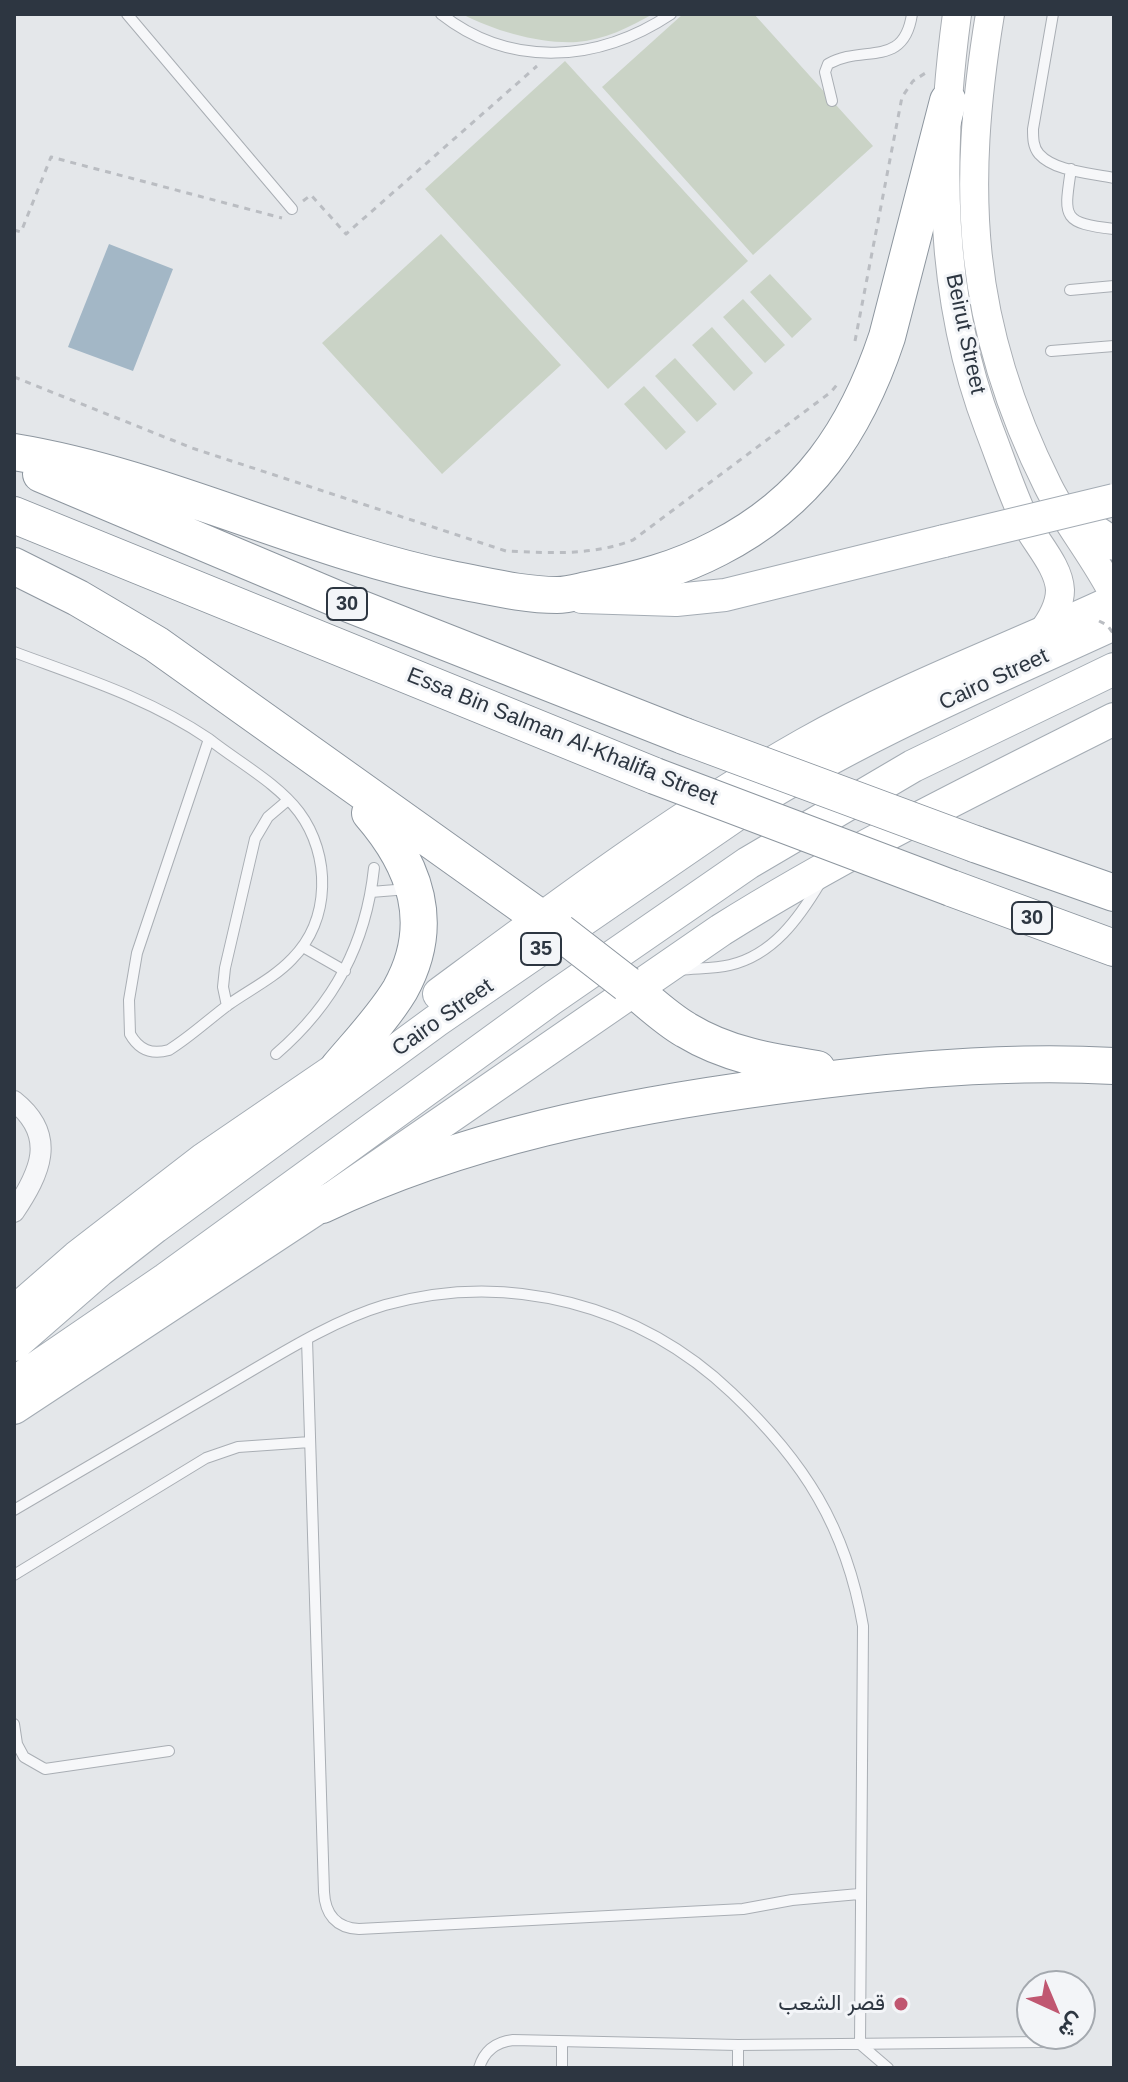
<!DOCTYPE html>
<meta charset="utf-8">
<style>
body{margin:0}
#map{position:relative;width:1128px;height:2082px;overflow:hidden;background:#e4e7ea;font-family:Arial,Vazirmatn,sans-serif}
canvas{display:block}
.frame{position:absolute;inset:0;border:16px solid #2d3641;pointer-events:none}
.north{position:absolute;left:1016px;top:1970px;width:80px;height:80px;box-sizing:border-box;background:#f3f5f8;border:2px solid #a4a9af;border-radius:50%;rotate:136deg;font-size:22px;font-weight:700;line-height:32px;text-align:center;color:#2d3641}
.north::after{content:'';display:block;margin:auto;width:28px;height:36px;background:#c05771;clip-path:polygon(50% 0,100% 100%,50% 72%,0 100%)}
</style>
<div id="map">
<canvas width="1128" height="2082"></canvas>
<div class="frame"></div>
<div class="north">ش</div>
</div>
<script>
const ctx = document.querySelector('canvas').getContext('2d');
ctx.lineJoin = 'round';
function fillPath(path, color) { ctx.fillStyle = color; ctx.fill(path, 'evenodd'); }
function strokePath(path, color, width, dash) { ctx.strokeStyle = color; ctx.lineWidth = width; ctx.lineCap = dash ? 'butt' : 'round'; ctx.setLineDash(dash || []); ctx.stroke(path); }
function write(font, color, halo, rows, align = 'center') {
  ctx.font = font + ' Arial,Vazirmatn,sans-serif'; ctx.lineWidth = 6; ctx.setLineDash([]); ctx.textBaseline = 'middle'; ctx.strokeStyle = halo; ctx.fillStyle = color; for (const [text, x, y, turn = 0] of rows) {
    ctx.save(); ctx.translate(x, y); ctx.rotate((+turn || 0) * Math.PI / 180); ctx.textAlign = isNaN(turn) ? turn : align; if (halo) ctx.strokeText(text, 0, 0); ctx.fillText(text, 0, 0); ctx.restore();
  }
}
const green = new Path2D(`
 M462 14H653C630 27 604 40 577 42 539 44 495 31 462 14Z
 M683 14H754L873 146 753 255 602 87Z
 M565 61 748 261 608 389 425 189Z
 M441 234 561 365 442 474 322 343Z
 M770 274 812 319 792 338 750 292Z
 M743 299 785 345 765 363 723 317Z
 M712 327 753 373 734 391 692 345Z
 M675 358 717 404 697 422 655 376Z
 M644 386 686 432 666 450 624 404Z`);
const water = new Path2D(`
 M109 244 173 269 133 371 68 347Z`);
const path = new Path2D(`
 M303 201 311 195 346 234 537 66
 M14 230 21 232 51 157 282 218
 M855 341 902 97 913 81 927 72
 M14 377 192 448 506 551C548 553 592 556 633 540L831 392 840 381`);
const lane = new Path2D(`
 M127 14 292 209
 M441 14C511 69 599 62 671 14
 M1053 14 1033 129C1033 138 1033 147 1039 154 1055 172 1092 173 1114 178
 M832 101 825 72 828 64C863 44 904 69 912 14
 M1071 169C1064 217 1061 223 1114 229
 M1070 290 1114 286
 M1051 351 1114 346
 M14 652C81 677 149 698 209 739
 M209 739C238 762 277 783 299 812 331 855 331 920 292 959 274 978 249 990 228 1005 208 1020 190 1037 169 1050 151 1055 139 1050 130 1034L129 1000 137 953Z
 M371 892 408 889
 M303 947 345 971
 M680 970C697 968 714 969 730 965 773 955 799 918 820 883
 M227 1006 223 987 225 968 255 839 268 817 288 800
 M276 1054C334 1004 366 944 374 868
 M307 1339 324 1892C325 1914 336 1928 359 1929L743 1909 792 1900 859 1894
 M14 1510C86 1468 157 1426 229 1384 277 1356 331 1321 385 1305 509 1270 640 1305 732 1393 804 1461 846 1527 863 1626L860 2044 888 2068
 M14 1575 206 1458 238 1447 310 1442
 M14 1724 17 1744 24 1757 45 1769 169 1751
 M562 2042V2068
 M479 2068C484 2051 496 2042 513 2040L738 2045 1046 2042
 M738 2068V2045`);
const street = new Path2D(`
 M14 1101C58 1136 40 1173 14 1212`);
const secondary = new Path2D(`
 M957 14C938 153 938 296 989 429 1001 460 1012 494 1027 525 1037 544 1059 567 1060 590 1060 606 1051 621 1041 634
 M990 14C961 190 967 324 1048 486 1067 524 1095 557 1114 595`);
const primary = new Path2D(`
 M1060 508 1114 544
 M582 597 676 600 725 595 944 541
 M439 994C558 906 676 817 805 744 904 688 1011 649 1114 601
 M14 1312 77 1257 204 1159 343 1064
 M14 1345 100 1270 155 1227 436 1021 743 810C860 735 988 682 1114 624
 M14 1383 166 1279 551 999 748 863 913 766 1114 669
 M14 1408 322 1205 721 930C847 851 981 786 1114 719`);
const highway = new Path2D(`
 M14 452C166 477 305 550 455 580 488 586 523 595 557 595 568 595 581 591 592 589 637 580 678 569 718 548 808 502 856 430 887 337L948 101
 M41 474 349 604 684 736
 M14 515 655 776
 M14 566 78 598 156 644 560 932
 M975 844 1114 893
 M951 888 1114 948
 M627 984C646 999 665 1018 686 1030 727 1055 771 1062 817 1069
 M338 1068C359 1043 383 1018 400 990 437 924 415 865 370 813
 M322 1205C466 1137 619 1107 776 1086 889 1071 1000 1060 1114 1066`);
const pathBridge = new Path2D(`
 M1099 621 1107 625 1113 633`);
const primaryBridge = new Path2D(`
 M944 541 1114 500`);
const highwayBridge = new Path2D(`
 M684 736 975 844
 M655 776 951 888
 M560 932 627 984`);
const markers = [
 [901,2004,8,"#c05771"]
];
const shields = [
 [347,604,40],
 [1032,918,40],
 [541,949,40]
];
const shieldNames = [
 ["30",347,604],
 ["30",1032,918],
 ["35",541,949]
];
const streetNames = [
 ["Beirut Street",965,334,78],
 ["Cairo Street",994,680,-25],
 ["Essa Bin Salman Al-Khalifa Street",562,737,22],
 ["Cairo Street",443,1018,-35]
];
const poiNames = [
 ["قصر الشعب",885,2004]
];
fillPath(green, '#cad3c6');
fillPath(water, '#a3b7c6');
strokePath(lane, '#a9aeb4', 12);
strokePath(street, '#a9aeb4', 22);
strokePath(secondary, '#a9aeb4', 30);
strokePath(primary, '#a4acb4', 34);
strokePath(highway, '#8d969f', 38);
strokePath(path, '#babdc2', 3, [6, 6]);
strokePath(lane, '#f6f7f9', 10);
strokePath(street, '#f6f7f9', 20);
strokePath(secondary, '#fff', 28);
strokePath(primary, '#fff', 32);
strokePath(highway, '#fff', 36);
strokePath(primaryBridge, '#a4acb4', 34, []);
strokePath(highwayBridge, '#8d969f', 38, []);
strokePath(pathBridge, '#babdc2', 3, [6, 6]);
strokePath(primaryBridge, '#fff', 32);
strokePath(highwayBridge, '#fff', 36);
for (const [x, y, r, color] of markers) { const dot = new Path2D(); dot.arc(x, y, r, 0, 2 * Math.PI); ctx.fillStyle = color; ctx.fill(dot); strokePath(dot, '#f3f5f8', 3); }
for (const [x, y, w] of shields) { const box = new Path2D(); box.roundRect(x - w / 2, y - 16, w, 32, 6); ctx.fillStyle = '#f3f5f8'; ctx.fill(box); strokePath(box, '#2d3641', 2); }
write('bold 20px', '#2d3641', null, shieldNames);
write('22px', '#2d3641', '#f3f5f8', streetNames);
write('22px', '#2d3641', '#f3f5f8', poiNames, 'right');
</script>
